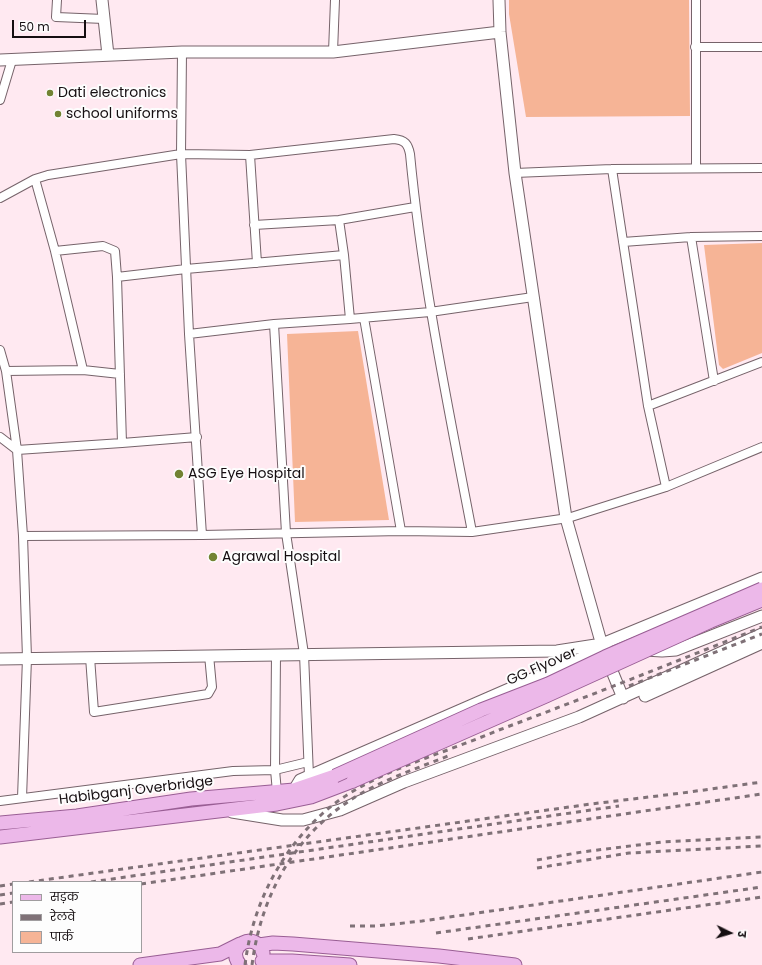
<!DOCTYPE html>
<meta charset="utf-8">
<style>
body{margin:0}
#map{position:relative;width:762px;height:965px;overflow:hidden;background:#ffe9f1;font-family:Poppins,"Noto Sans Devanagari",sans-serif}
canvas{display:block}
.legend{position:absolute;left:12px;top:881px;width:130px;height:72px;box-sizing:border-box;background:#fdfdfd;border:1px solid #a09d9f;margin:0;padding:5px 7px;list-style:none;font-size:12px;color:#150e11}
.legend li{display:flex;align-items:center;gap:8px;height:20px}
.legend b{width:20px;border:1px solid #a09d9f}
.north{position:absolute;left:710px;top:913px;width:40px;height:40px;-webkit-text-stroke:3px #fdfdfd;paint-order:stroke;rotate:95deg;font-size:11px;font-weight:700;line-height:16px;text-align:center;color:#150e11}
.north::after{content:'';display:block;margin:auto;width:14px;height:18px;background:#150e11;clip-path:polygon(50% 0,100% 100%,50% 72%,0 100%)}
.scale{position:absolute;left:12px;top:20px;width:74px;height:18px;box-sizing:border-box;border:2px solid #150e11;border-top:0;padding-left:5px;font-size:12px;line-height:14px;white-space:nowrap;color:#150e11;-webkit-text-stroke:3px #fdfdfd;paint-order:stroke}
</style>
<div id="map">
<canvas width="762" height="965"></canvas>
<ul class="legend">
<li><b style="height:5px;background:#ecb8e9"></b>सड़क</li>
<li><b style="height:5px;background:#7f7177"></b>रेलवे</li>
<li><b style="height:11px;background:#f6b496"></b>पार्क</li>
</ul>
<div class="north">उ</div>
<div class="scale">50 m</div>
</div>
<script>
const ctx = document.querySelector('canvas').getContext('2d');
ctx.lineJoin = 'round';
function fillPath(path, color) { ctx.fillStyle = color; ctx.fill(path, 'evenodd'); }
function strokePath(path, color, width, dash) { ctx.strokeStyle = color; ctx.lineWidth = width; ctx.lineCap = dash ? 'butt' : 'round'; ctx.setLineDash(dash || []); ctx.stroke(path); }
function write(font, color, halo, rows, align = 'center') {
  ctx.font = font + ' Poppins,sans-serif'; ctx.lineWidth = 4; ctx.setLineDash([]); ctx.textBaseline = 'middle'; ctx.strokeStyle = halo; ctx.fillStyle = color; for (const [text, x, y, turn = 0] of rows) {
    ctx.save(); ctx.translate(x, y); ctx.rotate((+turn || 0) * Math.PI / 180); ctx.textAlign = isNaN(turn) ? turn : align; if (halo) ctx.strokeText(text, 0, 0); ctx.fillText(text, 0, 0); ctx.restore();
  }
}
const green = new Path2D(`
 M509 0H689L690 116 526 117 509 14Z
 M762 243V353L723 369 719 365 704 245Z
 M358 331 389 520 295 522 287 334Z`);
const street = new Path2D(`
 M57 0 56 17 104 19
 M696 0V168
 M695 47H762
 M182 52 181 154 189 334 202 535
 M333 52 335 0
 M0 100 12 60
 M250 155 257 263
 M612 169 648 406 666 487
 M515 173 612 169 762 168
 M35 179 55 251 83 370
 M0 198 35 179 48 175 181 154 250 155 394 139C405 140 408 144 410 154 422 281 448 406 472 532
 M339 220 344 255 350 319
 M254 225 339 220 415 207
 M691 237 714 381
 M623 242 691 237 762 236
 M55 251 103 246 115 251 117 277 122 443
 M117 277 186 269 344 255
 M364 318 401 531
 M274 324 286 533 304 654 309 776
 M189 334 274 324 350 319 430 312 533 297
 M0 350 6 371 17 450 23 536 27 658 22 798
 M6 371 83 370 120 374
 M648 406 762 362
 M0 437 17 450 122 443 197 437
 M23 536 202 535 401 531 472 532 568 518 666 487 762 447
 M276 654 275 770 277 792
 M90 657 94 712 208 694 212 687 209 655
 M0 801 233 771 275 770 308 762`);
const secondary = new Path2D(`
 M102 0 108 55
 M499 0 500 32 515 173 566 518 603 649 623 698
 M0 60 182 52H333L500 32
 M645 650 662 651 676 650 762 616
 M0 659 557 651 602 644 762 578
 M645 696 762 643
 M294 790 300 780 564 665 606 649
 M232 812 282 820H303L340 810 404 782 579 717 762 634`);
const primary = new Path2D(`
 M0 823 77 816 191 799 294 790 335 776
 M0 837 277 804 311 797 353 781
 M259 945 273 943 293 944 439 956 515 965
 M262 961H292L350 965
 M140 965 220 954 240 944
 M240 965C224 946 256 929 263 953`);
const rail = new Path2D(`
 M629 686 762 634
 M537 860 582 852 662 842 762 837
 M537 868 629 853 762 846
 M29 882 591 804 682 793 762 782
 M91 882 619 806
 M141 884 762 794
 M0 886 13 884
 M0 895 13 893
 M0 904 13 902
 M350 926H376L422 921 762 872
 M436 933 762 887
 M468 939 762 897
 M245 965C252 907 279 853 322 814 352 787 389 772 426 758 450 749 475 740 499 730 587 697 675 662 762 627
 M252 965C262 887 302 823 373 787 397 775 423 766 448 756`);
const primaryBridge = new Path2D(`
 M335 776 481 710 548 684 605 657 762 589
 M353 781 546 696 711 621 762 600`);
const markers = [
 [50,93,4,"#728333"],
 [58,114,4,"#728333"],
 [179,474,5,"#728333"],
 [213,557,5,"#728333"]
];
const poiNames = [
 ["Dati electronics",58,93],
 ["school uniforms",66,114],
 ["ASG Eye Hospital",188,474],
 ["Agrawal Hospital",222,557]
];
const streetNames = [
 ["GG Flyover",542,667,-24],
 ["Habibganj Overbridge",136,791,-7]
];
fillPath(green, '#f6b496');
strokePath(street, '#76636a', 10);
strokePath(secondary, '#76636a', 13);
strokePath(primary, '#995e94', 15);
strokePath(street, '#fff', 8);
strokePath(secondary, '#fff', 11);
strokePath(primary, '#ecb8e9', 13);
strokePath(rail, '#7f7177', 3, [5, 5]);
strokePath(primaryBridge, '#995e94', 15, []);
strokePath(primaryBridge, '#ecb8e9', 13);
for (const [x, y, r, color] of markers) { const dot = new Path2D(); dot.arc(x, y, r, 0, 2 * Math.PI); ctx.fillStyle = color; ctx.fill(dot); strokePath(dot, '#fdfdfd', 1.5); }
write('14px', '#150e11', '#fdfdfd', poiNames, 'left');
write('14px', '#150e11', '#fdfdfd', streetNames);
</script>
